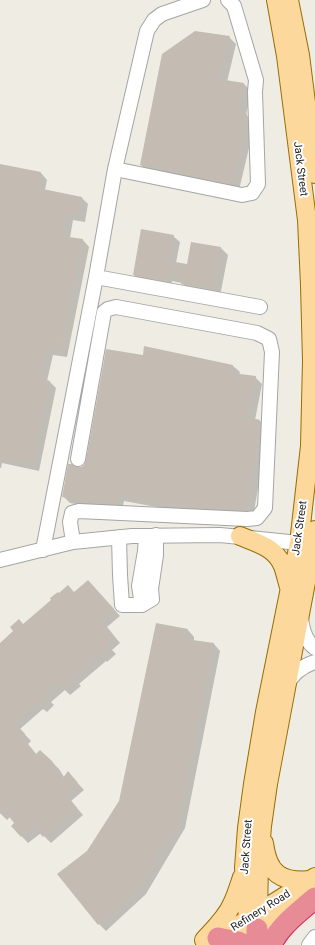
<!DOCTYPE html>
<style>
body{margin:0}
canvas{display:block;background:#efece4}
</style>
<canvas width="315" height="945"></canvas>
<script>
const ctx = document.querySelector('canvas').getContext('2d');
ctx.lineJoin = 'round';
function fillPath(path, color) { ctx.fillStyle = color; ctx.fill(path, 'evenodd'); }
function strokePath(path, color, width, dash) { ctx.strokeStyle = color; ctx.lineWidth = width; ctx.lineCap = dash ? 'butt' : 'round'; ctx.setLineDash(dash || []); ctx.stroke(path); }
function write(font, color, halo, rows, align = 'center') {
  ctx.font = font + ' Roboto,sans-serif'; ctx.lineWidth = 4; ctx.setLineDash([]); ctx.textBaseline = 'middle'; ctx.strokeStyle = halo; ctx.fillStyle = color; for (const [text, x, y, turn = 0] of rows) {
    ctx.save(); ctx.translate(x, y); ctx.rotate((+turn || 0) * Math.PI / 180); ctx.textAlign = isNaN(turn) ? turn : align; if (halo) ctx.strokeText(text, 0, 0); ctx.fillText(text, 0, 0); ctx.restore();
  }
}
const shadow = new Path2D(`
 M229 37 236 44 227 82 244 84 251 91 246 115 253 121 254 127 239 190 148 172 141 165Z
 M0 165 41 173 47 180 45 190 82 198 88 204 85 222 73 220 70 238 83 240 89 247 67 357 53 355 47 381H49L56 388 39 471 2 463 1 468H0Z
 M173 236 180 242 176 263 188 265 192 243 221 248 228 255 220 296 189 290 182 283 172 281 171 287 140 281 134 275Z
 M145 348 233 366 240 372 239 375 255 377 262 384 255 420 260 421 267 428 266 442 253 517 194 514 124 501 122 510H108L70 503 63 496 76 468H81L85 465 144 356Z
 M88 581 120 616 107 627 120 643 112 650 116 654 107 662 106 661 79 684 81 686 70 695 65 690 51 702 54 705 47 712 43 709 20 729 31 741 28 744 36 754 52 762 59 769 64 777 74 779 84 790 71 801 83 815 51 843 41 833 28 843 12 826 16 823 10 817 7 820 0 813V644L24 625 75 593Z
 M188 630 194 637V641L214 644 220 651 185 828 146 894 106 931 99 924 59 875 88 852 120 802Z`);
const building = new Path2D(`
 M195 31 230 36 219 79 244 83 238 113 247 114V120L233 184 140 165 162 54Z
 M0 164 41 172 38 188 82 197 78 216 67 214 63 236 83 239 61 351 47 349 40 378 50 381 33 465 0 458Z
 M141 229 174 235 169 261 187 264 191 242 221 247 214 290 181 284 182 278 166 275 165 281 133 275Z
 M144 346 233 365 232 373 256 376 248 417 260 420V435L246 510 186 508 118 495 115 504H100L62 497 68 464H72L76 467H81L84 465 86 460 106 349 143 355Z
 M88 580 114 609 101 620 114 636 106 643 110 647 100 656 99 655 73 677 75 678 63 689 58 684 45 695 49 698 39 706 36 703 14 722 25 734 22 737 36 754 40 750 52 761 63 778 68 771 78 783 66 794 77 808 43 837 34 826 21 837 11 826 14 823 4 810 0 814V643L13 631 10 627 19 619 23 624 51 600 50 598 58 592 59 593 68 585 74 592Z
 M156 623 188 629 186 639 214 643 179 822 140 887 98 925 57 874 87 851 119 801Z`);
const minor = new Path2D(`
 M115 169 242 195 252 193 258 184 255 92 256 80 234 6 228 0
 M96 277 260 307
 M119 537 120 575 122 605H142L152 599 151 589 156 555V535
 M73 542 70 522 72 513 79 511 247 519 257 518 265 508 272 352 269 339 257 333 116 307 108 309 104 312 78 459
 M43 550 96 277 115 169 147 31 154 20 162 14 203 0
 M0 560 73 542 132 536 220 535 299 543 308 545
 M142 605 139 586 145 551 146 536
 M301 617C302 629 305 641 315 648
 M287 685C293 673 302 666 315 662
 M309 945 315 937`);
const major = new Path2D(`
 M289 0 300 55 315 174
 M240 536C257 543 275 547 283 566 285 572 287 580 289 587
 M264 843C268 874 281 883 312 880
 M258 914 259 864 262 826 268 784 313 545 315 530
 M250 933 248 919 244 868 247 828 253 784 265 712 299 543 310 446 312 361 310 285 307 220 286 56 276 0
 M245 937 297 906
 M204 940C214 929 226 918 232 904 236 896 239 886 242 877
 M207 945 315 877`);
const highway = new Path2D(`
 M218 938 238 942 244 945
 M257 945V929
 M271 945C279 926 300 911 315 898`);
const streetNames = [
 ["Jack Street",300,169,83],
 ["Jack Street",300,528,-82],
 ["Jack Street",247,847,-86],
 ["Refinery Road",261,911,-32]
];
fillPath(shadow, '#0003');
fillPath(building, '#c4bcb3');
strokePath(minor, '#a5a5a5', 16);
strokePath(major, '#986e00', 20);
strokePath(highway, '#db2358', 23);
strokePath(minor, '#fff', 14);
strokePath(major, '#fcd89c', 18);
strokePath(highway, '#e78b97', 21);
write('11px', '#1e1e1e', '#fff', streetNames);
</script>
